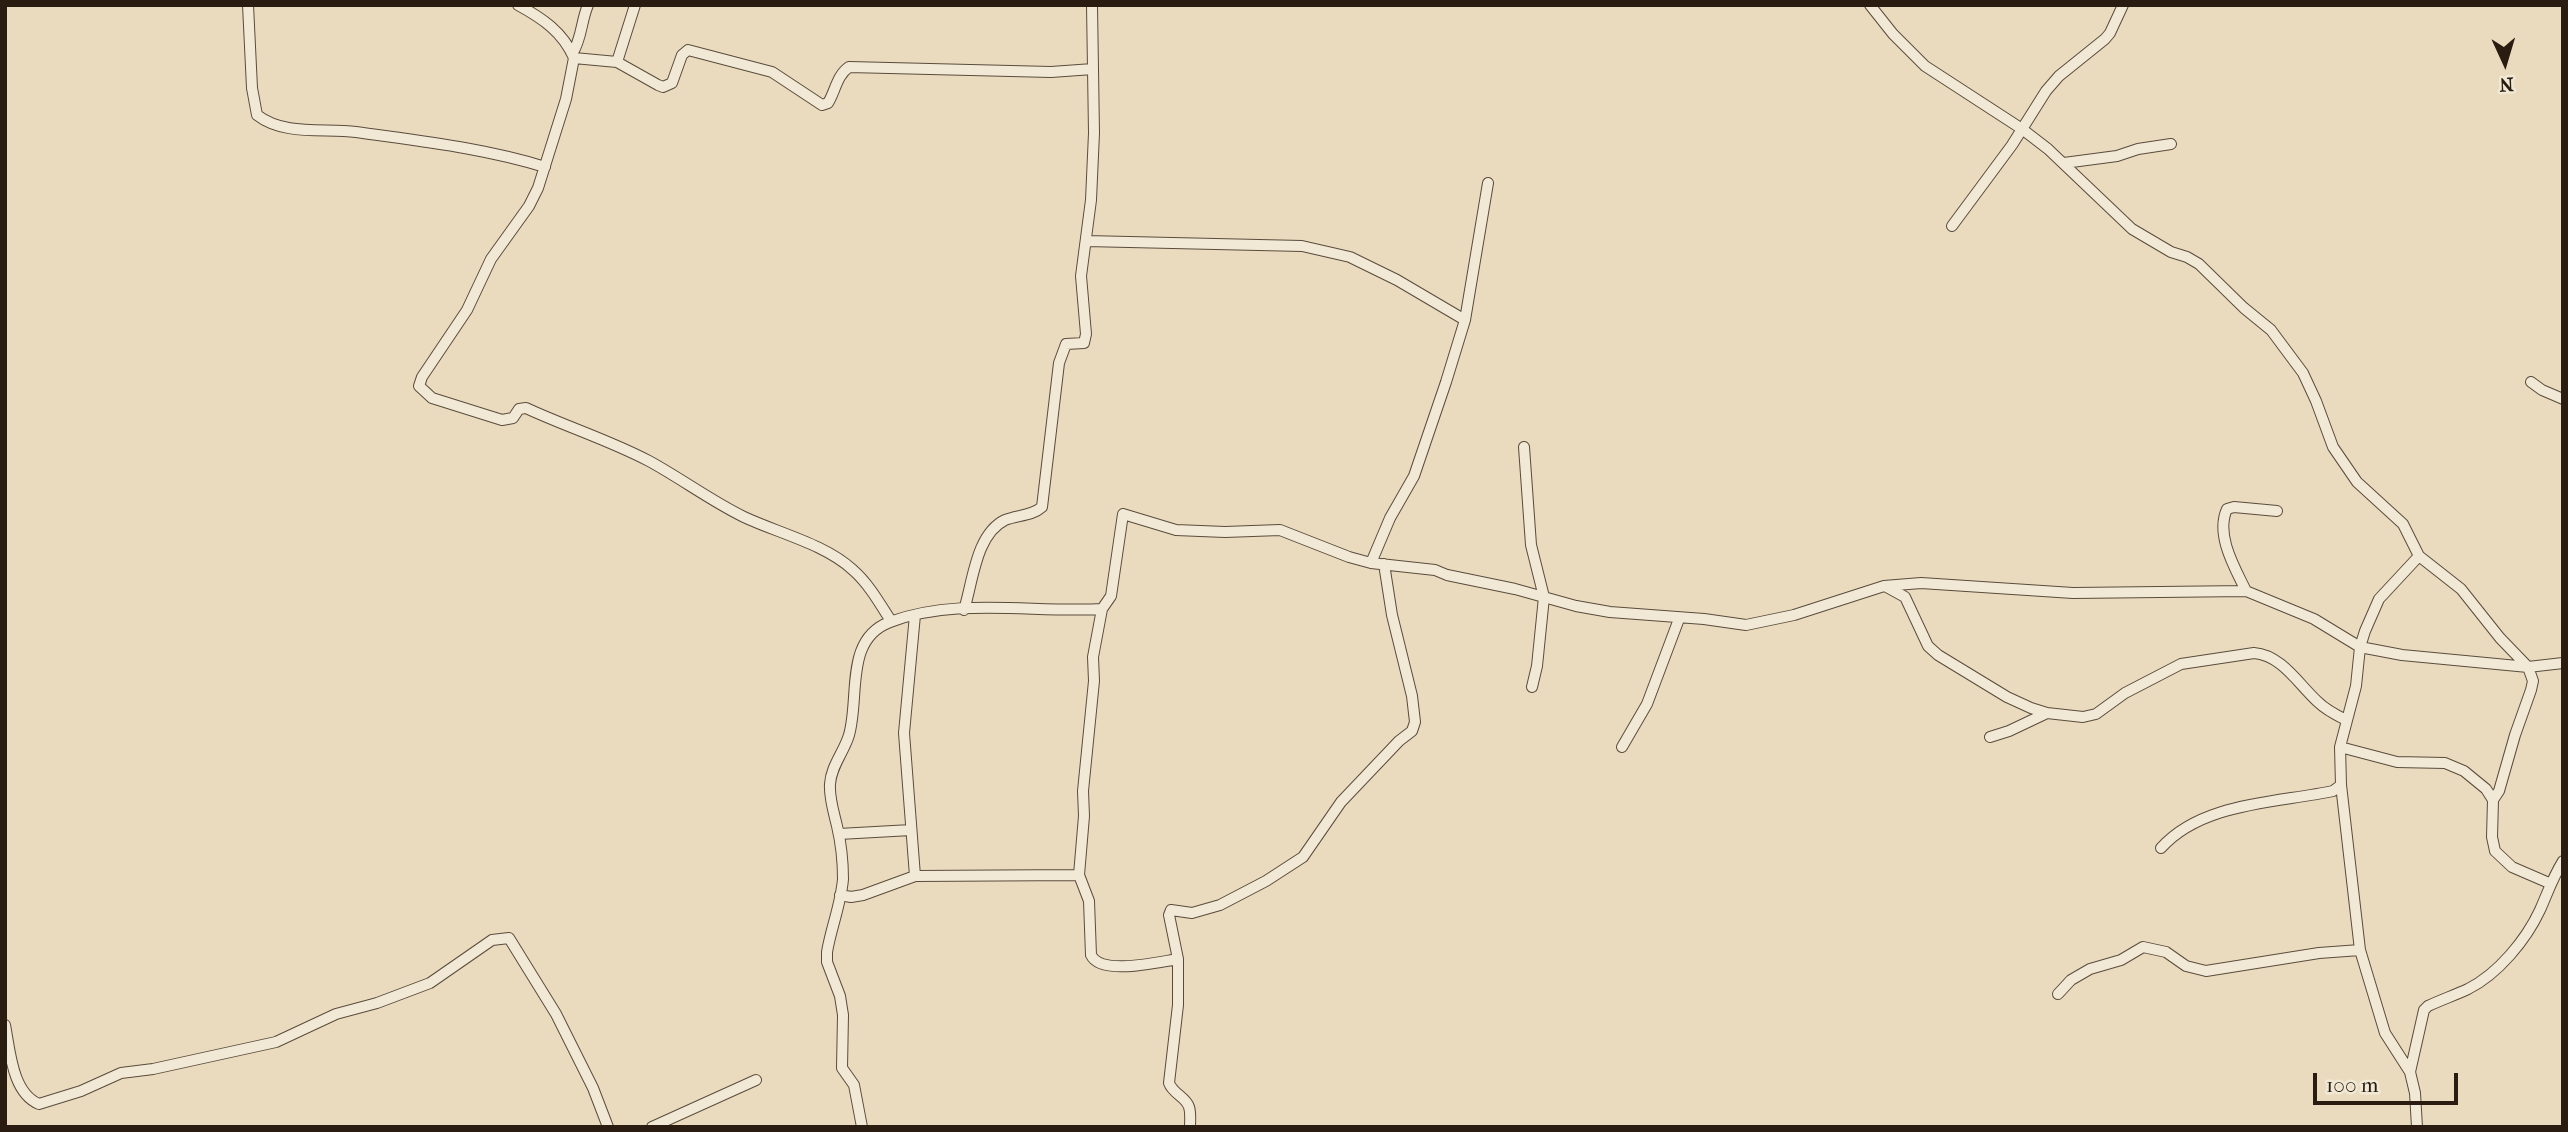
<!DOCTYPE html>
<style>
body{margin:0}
#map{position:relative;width:2568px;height:1132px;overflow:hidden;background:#eadbbe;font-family:"IM FELL French Canon",serif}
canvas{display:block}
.frame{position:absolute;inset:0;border:7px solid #2a1c10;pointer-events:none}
.north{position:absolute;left:2470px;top:28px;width:70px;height:70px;-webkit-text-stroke:5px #f1e8d5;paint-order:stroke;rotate:176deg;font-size:19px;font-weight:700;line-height:28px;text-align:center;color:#2a1c10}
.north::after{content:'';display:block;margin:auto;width:24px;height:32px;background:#2a1c10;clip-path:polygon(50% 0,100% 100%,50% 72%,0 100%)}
.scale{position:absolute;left:2313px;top:1073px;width:145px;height:32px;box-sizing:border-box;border:4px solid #2a1c10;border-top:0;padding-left:9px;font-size:21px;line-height:24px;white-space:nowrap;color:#2a1c10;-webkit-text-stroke:5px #f1e8d5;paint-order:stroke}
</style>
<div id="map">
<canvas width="2568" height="1132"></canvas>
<div class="frame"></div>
<div class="north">N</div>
<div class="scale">100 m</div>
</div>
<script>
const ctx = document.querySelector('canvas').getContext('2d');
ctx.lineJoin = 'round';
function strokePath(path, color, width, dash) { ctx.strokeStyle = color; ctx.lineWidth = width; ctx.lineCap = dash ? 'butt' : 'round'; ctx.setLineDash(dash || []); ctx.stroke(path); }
const minor = new Path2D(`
 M248 5 252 88 257 115C284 136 324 128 356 132 419 141 484 148 545 167
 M518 5C542 18 563 32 574 58L617 62 658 85 663 87 672 83 682 55 688 50 772 72 822 105 828 103C835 92 837 75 849 67L1051 72 1093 69
 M1870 5 1893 34 1925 66 2022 129 2048 149 2132 229 2171 252 2187 257 2199 264 2244 308 2271 330 2303 373 2316 401 2333 447 2357 482 2403 524 2419 556 2461 589 2500 638 2528 667 2563 663
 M572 54C582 39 581 21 588 5
 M574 58 566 99 538 188 529 206 491 259 467 310 422 377 419 386 432 398 502 420 513 418 519 409 526 408C567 427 609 440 649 461 682 479 711 501 744 517 778 533 825 544 853 570 869 584 880 604 891 621
 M617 62 635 5
 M2064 163 2117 156 2138 149 2171 144
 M1952 226 2012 145 2046 91 2059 76 2105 39 2110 33 2123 5
 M1086 241 1302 246 1350 257 1397 280 1465 320
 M2531 382 2542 390 2563 399
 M1524 447 1531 545 1544 597 1537 666 1532 687
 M1371 563 1390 518 1414 476 1446 382 1465 320 1488 183
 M1885 586 1905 597 1928 646 1938 655 2007 697 2031 708 2047 713 2083 717 2096 714 2125 693 2181 664 2254 653C2282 655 2299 685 2318 702 2326 710 2336 715 2346 720
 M2246 591C2235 568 2215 535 2227 509L2234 507 2277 511
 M1102 609 1093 657 1094 681 1083 791 1084 816 1079 875 1089 901 1091 955C1101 976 1158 962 1178 959
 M964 610C973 581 976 534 1005 520 1017 515 1032 516 1042 507L1059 363 1066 344 1084 343 1086 334 1081 276 1091 200 1094 133 1092 5
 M915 615 904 733 915 876
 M1990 737 2009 731 2047 713
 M1622 747 1647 704 1679 619
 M2340 747 2397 762 2445 763 2464 771 2486 789 2493 800 2492 837 2495 851 2512 867 2549 883
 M2341 785 2360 950 2385 1033 2410 1072 2415 1093 2417 1127
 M839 834 911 830
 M2161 848C2202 802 2277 803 2333 791L2341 785 2340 747 2356 686 2360 647 2365 631 2379 599 2419 556
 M840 895 851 897 863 895 915 876 1079 875
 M2058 994 2071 980 2090 969 2121 960 2143 947 2166 952 2186 966 2206 971 2319 953 2360 950
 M5 1025C10 1050 12 1093 39 1104L81 1091 121 1073 153 1069 276 1042 336 1014 377 1003 430 983 492 940 509 938 556 1014 593 1088 608 1127
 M2410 1072 2424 1010 2428 1006C2441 1000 2455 995 2468 989 2498 974 2526 940 2540 910 2548 892 2552 879 2563 861
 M652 1127 756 1080
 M862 1127 854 1085 842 1068 843 1015 840 996 827 962V952C831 928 841 904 843 879 843 862 841 843 837 826 834 813 829 798 830 784 831 766 844 752 849 735 860 697 844 639 890 622 957 597 1033 613 1102 609L1111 596 1123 514 1176 530 1225 532 1280 530 1349 557 1371 563 1435 570 1447 575 1515 589 1576 606 1610 612 1704 619 1746 625 1794 615 1884 586 1921 583 2073 593 2246 591 2314 619 2360 647 2402 655 2528 667 2533 681 2531 690 2515 735 2499 791 2493 800
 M1190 1127C1190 1121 1191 1113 1189 1107 1186 1097 1173 1094 1169 1083L1178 1005V959L1169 915 1171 910 1192 913 1220 905 1266 881 1303 857 1341 802 1399 741 1412 731 1415 722 1412 696 1392 615 1384 564`);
strokePath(minor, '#5a4c3c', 12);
strokePath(minor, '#f1e8d5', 10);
</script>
